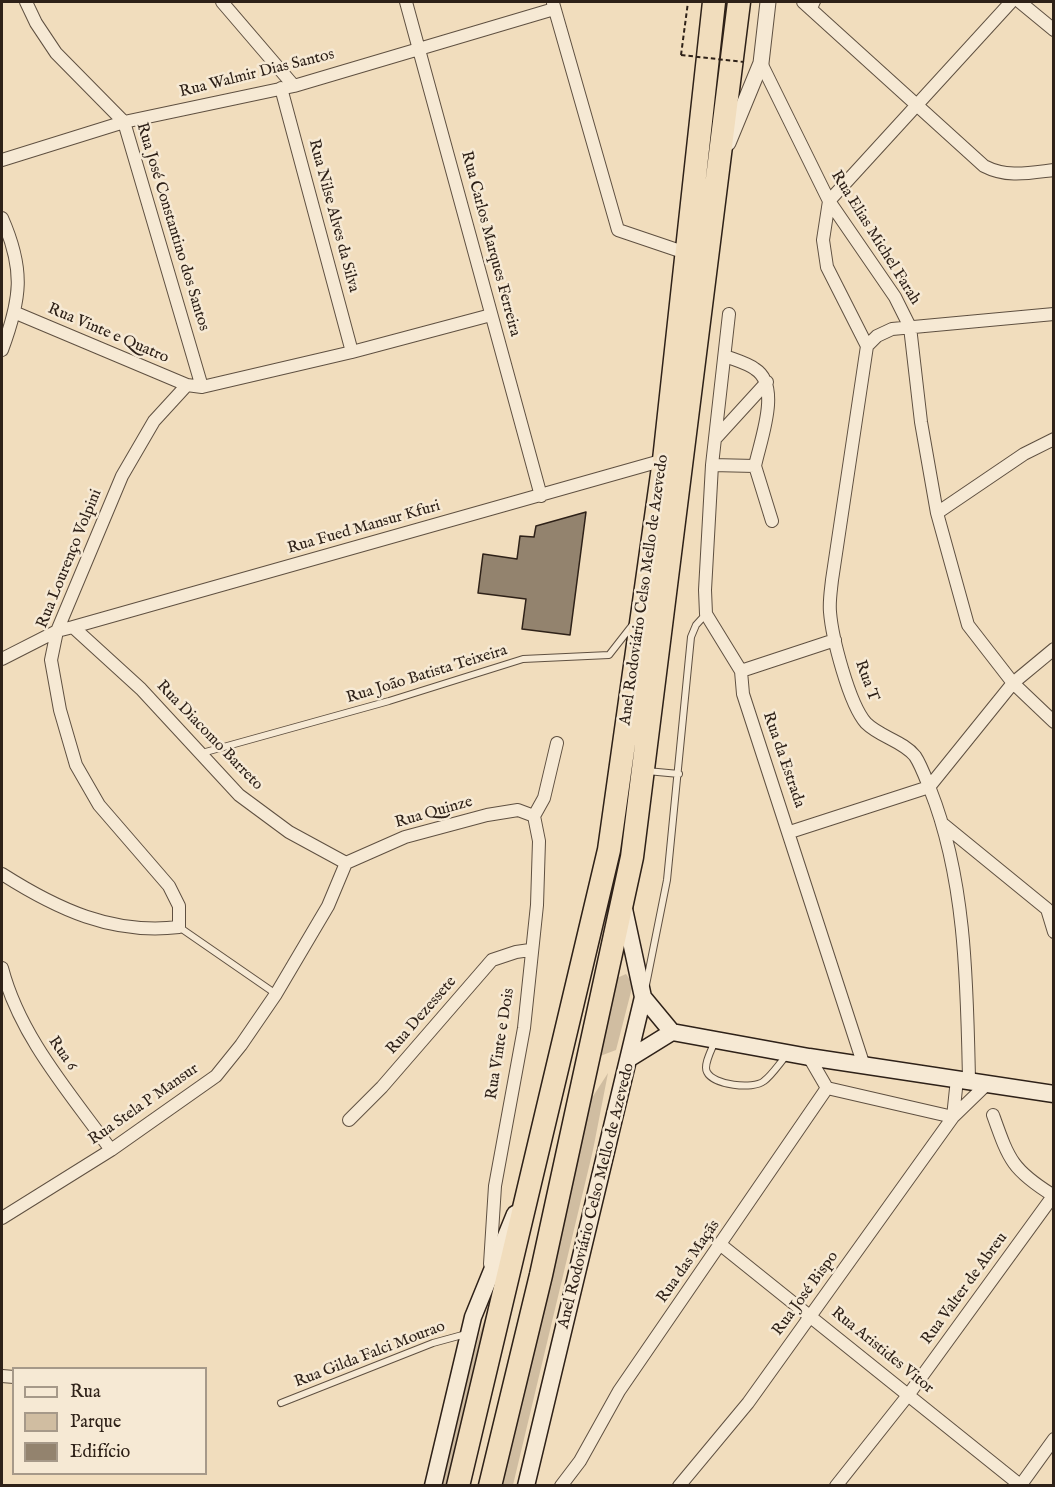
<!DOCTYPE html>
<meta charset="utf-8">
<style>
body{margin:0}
#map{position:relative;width:1055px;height:1487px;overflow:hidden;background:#f1ddbd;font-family:"IM FELL English",serif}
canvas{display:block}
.frame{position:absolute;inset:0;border:3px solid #2e2118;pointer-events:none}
.legend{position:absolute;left:12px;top:1367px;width:195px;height:108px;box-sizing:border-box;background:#f6e9d4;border:2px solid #a69989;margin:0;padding:8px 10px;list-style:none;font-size:18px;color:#2e2118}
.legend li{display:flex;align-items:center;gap:12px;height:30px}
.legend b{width:30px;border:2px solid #a69989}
</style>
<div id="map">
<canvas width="1055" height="1487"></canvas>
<div class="frame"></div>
<ul class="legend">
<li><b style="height:8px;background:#f6e9d4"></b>Rua</li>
<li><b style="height:16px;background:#d0bda1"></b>Parque</li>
<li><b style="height:16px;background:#93836e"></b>Edifício</li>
</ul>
</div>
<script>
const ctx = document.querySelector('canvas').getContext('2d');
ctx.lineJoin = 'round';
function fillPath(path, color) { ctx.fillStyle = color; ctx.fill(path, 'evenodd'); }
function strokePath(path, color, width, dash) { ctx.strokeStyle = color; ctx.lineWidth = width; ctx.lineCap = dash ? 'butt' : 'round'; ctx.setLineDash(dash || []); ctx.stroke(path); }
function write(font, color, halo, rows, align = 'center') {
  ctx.font = font + ' "IM FELL English",serif'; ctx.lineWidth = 5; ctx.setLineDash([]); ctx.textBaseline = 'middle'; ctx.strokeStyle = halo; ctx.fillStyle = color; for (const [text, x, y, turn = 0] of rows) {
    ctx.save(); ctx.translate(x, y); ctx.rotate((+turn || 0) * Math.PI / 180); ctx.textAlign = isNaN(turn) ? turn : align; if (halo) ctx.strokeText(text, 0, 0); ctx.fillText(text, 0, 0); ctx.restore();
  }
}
const green = new Path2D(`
 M626 974 633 984 616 1050 600 1056 617 978Z
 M608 1073 593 1150 513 1485 498 1486 588 1104Z
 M492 1299 447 1485 440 1486 479 1335Z`);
const building = new Path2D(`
 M586 512 570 635 522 629 526 599 478 593 483 554 517 559 520 536 534 537 536 526Z`);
const path = new Path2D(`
 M681 55 688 2`);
const service = new Path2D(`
 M813 11 817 2
 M202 753 389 701 523 659 609 655 634 623
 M647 771 679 774
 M179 927 276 994
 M646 985 667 880 691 637 696 625 706 614
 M715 1041C712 1049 703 1065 707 1072 713 1085 753 1090 764 1081 772 1075 779 1064 786 1056
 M281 1403 433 1343 466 1334`);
const minor = new Path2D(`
 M26 2 36 23 56 53 124 122 202 387
 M222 2 294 86
 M406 2 541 496
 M803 2 984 166C1007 178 1029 173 1054 170
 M1020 2 1054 30
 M553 3 618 230 686 253
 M761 63 829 201 895 297 910 327 921 422 937 513 968 625 1013 683 1054 722
 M281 88 352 352
 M2 160 124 122 294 86 554 9
 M2 218C25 270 21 299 2 350
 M16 313 187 385 202 387 352 352 491 315
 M729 314 712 465 705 590 706 614 741 671 743 694 864 1066
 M867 346 827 267 823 240 829 201 1011 2
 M725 356C735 360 747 363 755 369 782 386 760 441 755 466
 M715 439 767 382
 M712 465 755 466
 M755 466 772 521
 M937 513 1024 454 1054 439
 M73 627 664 460
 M2 659 57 631 73 627 141 689 239 795 289 832 346 863
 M741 671 835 640
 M534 816 544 798 557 743
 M944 825 1047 909 1054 932
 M790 832 929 787 1013 683 1054 649
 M346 863 405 837 487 815 518 810 534 816
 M2 874C57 909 112 935 179 927V906L169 886 99 805 76 765 60 710 51 660 57 631 122 476 154 421 187 385
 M2 968C20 1037 70 1093 111 1150
 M969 1080C967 985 966 879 930 789 926 779 921 765 915 756 903 741 880 737 866 723 849 704 832 637 830 612 829 601 831 590 832 580L867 346 877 336 892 329 1054 314
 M827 1088 953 1117
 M993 1115C1009 1160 1012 1170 1054 1196
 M953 1117 957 1079
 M349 1120 382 1087 492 960 516 952 530 950
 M2 1218 111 1150 216 1076 241 1045 276 994 328 906 346 863
 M721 1245 1020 1485
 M490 1264 495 1186 524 1028 537 905 539 841 534 816
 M2 1376 14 1377
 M561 1486 580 1461 619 1391 827 1088 809 1057
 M679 1486 748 1403 953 1117 987 1084
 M836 1486 909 1394 1053 1196
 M1020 1486 1054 1439`);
const tertiary = new Path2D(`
 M728 143 761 63 768 2`);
const secondary = new Path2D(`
 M643 997 672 1032 809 1057 1054 1094
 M630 1058 672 1032
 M433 1486 473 1317 515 1214
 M526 1486 643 997 624 909`);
const motorway = new Path2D(`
 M458 1486 609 850 664 460 714 2
 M490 1486 541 1275 632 857 739 2`);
const pathBridge = new Path2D(`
 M681 55 744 62`);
const streetNames = [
 ["Rua Walmir Dias Santos",257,74,-14],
 ["Rua Nilse Alves da Silva",333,216,75],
 ["Rua José Constantino dos Santos",172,227,73],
 ["Rua Elias Michel Farah",875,238,58],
 ["Rua Carlos Marques Ferreira",490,244,75],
 ["Rua Vinte e Quatro",108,334,23],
 ["Rua Fued Mansur Kfuri",364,528,-16],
 ["Rua Lourenço Volpini",70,559,-68],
 ["Anel Rodoviário Celso Mello de Azevedo",645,590,-82],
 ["Rua João Batista Teixeira",427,675,-17],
 ["Rua T",866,681,70],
 ["Rua Diacomo Barreto",209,736,46],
 ["Rua da Estrada",783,760,71],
 ["Rua Quinze",434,813,-16],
 ["Rua Dezessete",422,1016,-49],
 ["Rua Vinte e Dois",501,1044,-81],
 ["Rua 6",62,1054,55],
 ["Rua Stela P Mansur",144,1105,-35],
 ["Anel Rodoviário Celso Mello de Azevedo",597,1196,-76],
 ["Rua das Maçãs",689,1262,-55],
 ["Rua Valter de Abreu",965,1289,-54],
 ["Rua José Bispo",806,1294,-54],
 ["Rua Aristides Vitor",882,1351,39],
 ["Rua Gilda Falci Mourao",370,1355,-21]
];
fillPath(green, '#d0bda1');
fillPath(building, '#93836e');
strokePath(building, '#2e2118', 1.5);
strokePath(service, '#5f5041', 8);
strokePath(minor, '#5f5041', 14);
strokePath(tertiary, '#5f5041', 17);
strokePath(secondary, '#2e2118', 19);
strokePath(motorway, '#2e2118', 25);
strokePath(path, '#2e2118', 2, [4.5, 3]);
strokePath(service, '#f6e9d4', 6);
strokePath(minor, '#f6e9d4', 12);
strokePath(tertiary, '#f6e9d4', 15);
strokePath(secondary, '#f6e9d4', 16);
strokePath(motorway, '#f1ddbd', 22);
strokePath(pathBridge, '#2e2118', 2, [4.5, 3]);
write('16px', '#2e2118', '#f6e9d4', streetNames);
</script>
